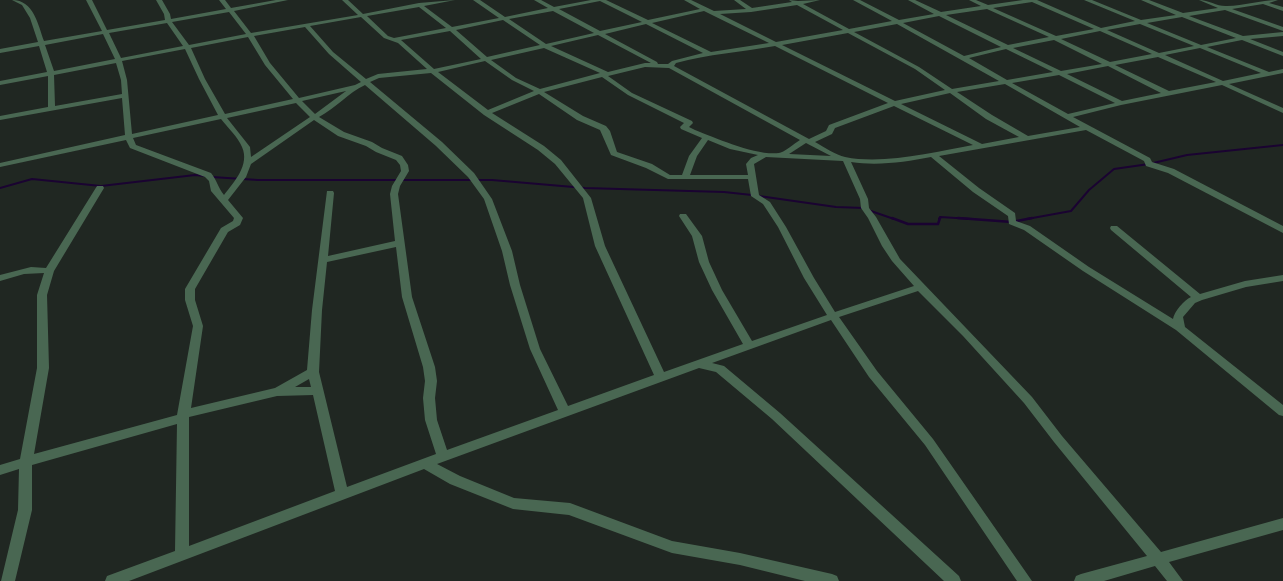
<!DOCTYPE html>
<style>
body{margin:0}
canvas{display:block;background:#202722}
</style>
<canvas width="1283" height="581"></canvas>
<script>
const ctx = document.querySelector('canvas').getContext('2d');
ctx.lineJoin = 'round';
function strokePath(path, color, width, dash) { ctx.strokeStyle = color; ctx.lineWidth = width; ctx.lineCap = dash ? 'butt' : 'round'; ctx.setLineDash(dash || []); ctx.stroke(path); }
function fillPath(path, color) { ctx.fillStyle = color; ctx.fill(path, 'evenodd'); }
const streamFar1 = new Path2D(`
 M212 177 258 180H492L585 188 724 192 752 195
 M0 188 32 179 101 186 195 175 205 176
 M759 196 836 207 864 208
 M868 210 894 219
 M939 219 940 217 972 219
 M1027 219 1071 211 1089 190 1114 169 1149 164 1187 155 1283 145`);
const stream = new Path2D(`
 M892 218 908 224H938L940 218
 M958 218 1012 222 1032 218`);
const street = new Path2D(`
 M12 0C34 0 38 25 44 41L102 31 86 0H92L107 30 165 20 164 14 156 0H162L170 14 171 19 226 9 219 0H225L231 8 276 0H288L234 11 251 33 358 15 342 0H348L363 14 419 3 455 0 424 6 452 27 499 18 473 0H480L505 17 548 8 534 0H541L554 7 591 0H606L648 20 700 9 684 0H691L714 11 746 9 734 0H740L752 8 792 2 789 0 798 1 820 0 803 4 849 29 892 21 853 0H860L899 20 934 14 908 0H915L941 12 981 6 969 0H976L988 5 1023 0H1037L1101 28 1135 21 1084 0H1092L1141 20 1176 15 1141 0H1149L1183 13 1218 8 1199 0C1209 0 1218 7 1227 6 1244 6 1260 0 1278 0L1269 3 1283 7V11L1263 4 1232 9 1283 27V31L1225 10 1189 16 1243 36 1283 32V36L1250 39 1283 52V56L1242 40 1207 47 1269 72 1283 69V73L1229 84 1283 108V113L1222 85 1121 105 1073 117 1150 158 1152 162 1174 169 1283 226V233L1168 173 1146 166 1144 161 1086 130 939 156 979 188 1015 213 1016 221 1030 226 1089 267 1173 319C1174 312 1184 300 1191 297L1111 230 1110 228 1111 226H1117L1200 294 1245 281 1283 275V281L1246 287 1202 300 1195 303 1183 317 1185 327 1283 405V416L1279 415 1176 330 1083 271 1024 230 1009 224 1008 216 973 192 931 157C905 162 878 166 851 162L868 199 869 208 876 217 900 259 1032 397 1062 436 1161 552 1283 518V530L1169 562 1183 581H1167L1155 566 1104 581H1074L1076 576 1081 574 1147 556 1054 442 1024 403 963 336 918 291 839 317 877 371 933 439 1032 581H1017L925 445 869 377 831 320 712 363 724 366 780 413 959 576 961 581H944L772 419 716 372 699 368 437 464 460 476 514 498 570 503 672 541 740 553 832 574 837 576 839 581H805L740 565 672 553 569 515 513 509 450 484 424 469 129 581H105L107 576 175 551 177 424 32 465V510L15 581H1L18 510 19 469 0 475V465L20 459 37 368V295L44 273 24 274 0 281V275L31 267 46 268 97 186H103L104 188 54 271 47 295 49 368 34 454 177 415 193 326 185 300V289L221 228 233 221 234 218 211 191 209 181 205 177 130 148 126 140 0 167V163L125 135 122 98 0 120V116L48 107V76L0 85V81L47 72 39 46 0 53V49L38 42 30 18 22 5ZM600 1 642 22 600 31 559 9ZM1032 2 1094 29 1056 36 993 8ZM797 5 843 30 776 42 720 14 751 12ZM419 7 446 28 394 38 388 36 367 16ZM987 9 1049 37 1008 45 946 15ZM553 11 594 33 546 44 509 19ZM704 11 769 43 711 52 652 23ZM229 12 246 34 189 45 172 22ZM939 16 1001 47 964 56 903 23ZM361 17 384 38 398 43 427 69 378 74 366 79 333 52 310 26ZM1182 17 1236 38 1201 45 1147 23ZM503 20 540 45 487 57 456 30ZM167 23 183 46 121 58 109 33ZM646 24 703 53 672 61 668 64H658L657 62 605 34ZM897 24 999 81 952 89 919 67 854 32ZM1140 24 1194 46 1159 53 1107 30ZM305 27 329 54 361 82 355 85 299 98 270 63 254 36ZM450 31 481 59 434 69 401 40ZM1100 31 1152 54 1110 62 1061 39ZM848 33 915 69 945 90 895 101 782 45ZM103 34 115 59 54 71 45 45ZM598 35 651 63H645L608 72 551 46ZM248 37 265 65 293 99 225 114 205 79 191 48ZM1054 40 1102 64 1061 71 1013 48ZM775 46 888 103 829 125 826 131 809 139 674 66 676 63C708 54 742 52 775 46ZM544 48 600 73 540 89 516 78 491 60ZM1200 48 1261 73 1223 81 1165 55ZM185 49 199 79 218 115 132 134 127 80 122 61ZM1006 49 1053 72 1007 80 969 58ZM1158 57 1216 82 1169 91 1115 65ZM485 61 512 80 534 91 488 110 438 72ZM116 63 121 80 122 94 55 106 54 75ZM1108 66 1161 93 1122 101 1067 74ZM645 67 669 68 800 140C795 143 783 153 779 153 756 156 716 138 695 130L689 127 693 123 692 121 632 93 608 76ZM431 73 484 115 538 150 555 164 583 198 595 246 654 375 568 406 540 349 520 285 512 251 492 199 474 173 442 142 370 82 379 78ZM1059 75 1115 103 1068 114 1012 83ZM602 77 628 95 684 123 680 127 681 129 702 138 689 156 682 175H670L652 164 617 152 610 131 606 126 583 116 544 92ZM1005 84 1080 127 1028 136 992 115 957 92ZM365 85 436 146 468 177 484 199 502 251 510 285 530 349 558 410 447 450 437 420 435 398 437 381 435 367 412 297 398 194 400 186 409 171 408 165 402 156 382 148 372 142 344 132 319 117C336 108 348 93 365 85ZM346 91 315 114 302 101ZM950 93 986 119 1019 137 982 144 901 104ZM539 94 577 120 600 130 611 155 646 168 668 179H748L751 196 763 204 778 227 804 278 827 315 752 341 722 290 709 262 702 236 686 214H680L679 216 692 236 699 262 712 290 743 344 664 372 605 246 591 198 561 160 544 146 492 113ZM296 103 310 117 251 157 250 147 227 118ZM894 106 973 145C935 152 883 165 845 157 836 155 824 147 815 142L832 134 835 128ZM221 119C227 127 238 137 242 147 250 165 234 182 224 195 218 188 217 180 211 173L136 145 133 138ZM314 120 338 136 366 146 376 152 396 160 400 165 401 171 392 186 390 194 395 241 328 256 334 193 333 191H327L312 310 307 370 275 388 191 408 203 326 195 300V289L228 232 240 225 243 218 228 200 246 177 251 164ZM708 140 730 149 758 155 751 158 746 164 748 175H690L697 156ZM806 143 831 156 789 154ZM766 157 843 161 860 199 861 208 868 218 882 246 892 261 914 286 835 312 814 278 786 227 770 202 759 195 754 164ZM396 247 402 297 423 367 425 381 423 398 425 420 436 454 347 487 319 372 322 310 327 262ZM309 379 311 387H295ZM313 395 335 491 189 546V417L277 396Z`);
strokePath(streamFar1, '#1a0331', 2);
strokePath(stream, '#1a0331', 2.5);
fillPath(street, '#496752');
</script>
